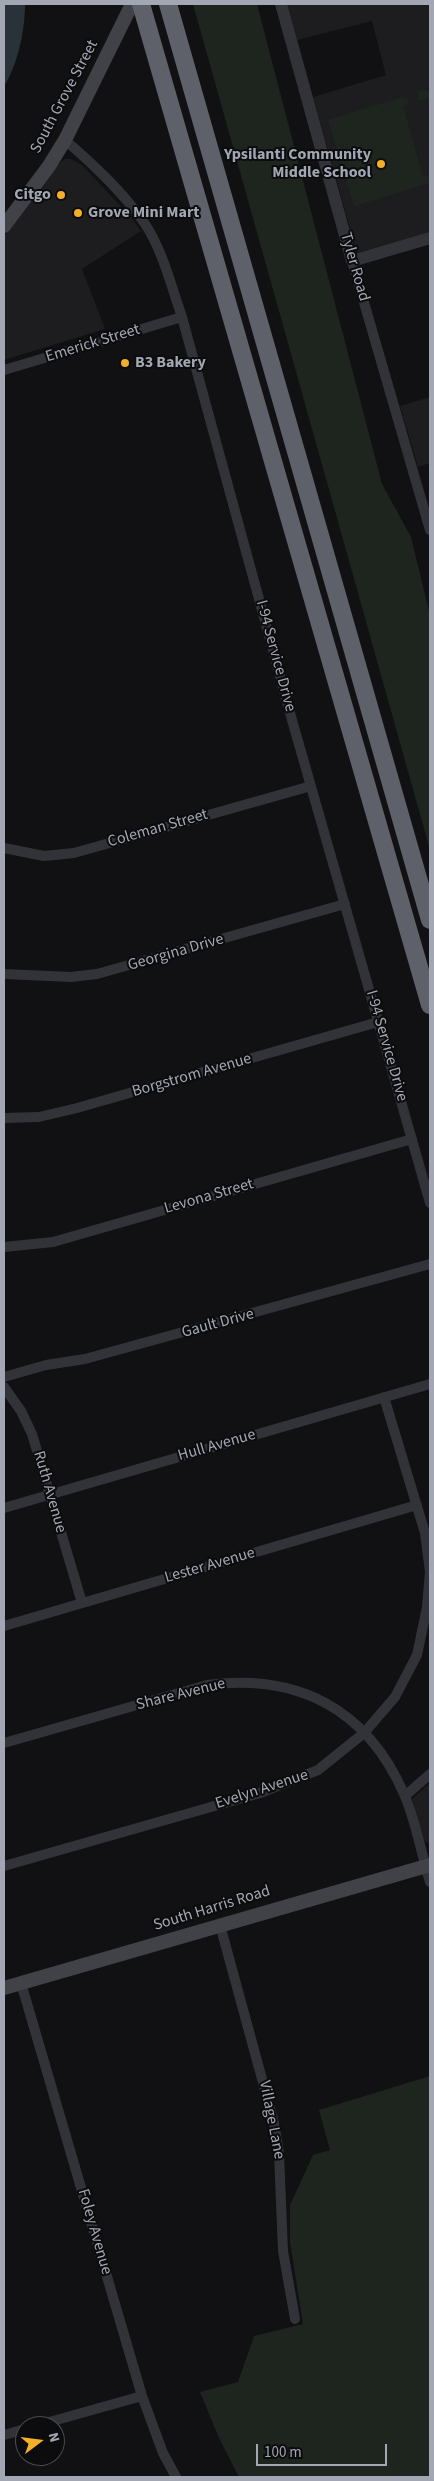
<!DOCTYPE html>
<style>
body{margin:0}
#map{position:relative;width:434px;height:2481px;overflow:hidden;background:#111113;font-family:"Source Sans 3",sans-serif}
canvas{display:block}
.frame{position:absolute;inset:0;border:5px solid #a2a7b3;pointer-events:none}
.north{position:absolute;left:15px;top:2416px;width:50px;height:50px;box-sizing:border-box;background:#0c0c0e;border:1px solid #484a50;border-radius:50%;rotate:75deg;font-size:14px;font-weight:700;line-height:20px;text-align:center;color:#a2a7b3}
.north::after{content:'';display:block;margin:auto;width:18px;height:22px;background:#f3af28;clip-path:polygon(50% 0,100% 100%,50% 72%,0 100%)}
.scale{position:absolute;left:256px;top:2444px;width:131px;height:22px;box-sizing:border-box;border:2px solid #a2a7b3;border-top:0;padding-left:6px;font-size:15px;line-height:18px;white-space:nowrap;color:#a2a7b3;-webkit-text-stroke:4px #0c0c0e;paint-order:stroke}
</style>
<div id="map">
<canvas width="434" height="2481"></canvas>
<div class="frame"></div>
<div class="north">N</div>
<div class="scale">100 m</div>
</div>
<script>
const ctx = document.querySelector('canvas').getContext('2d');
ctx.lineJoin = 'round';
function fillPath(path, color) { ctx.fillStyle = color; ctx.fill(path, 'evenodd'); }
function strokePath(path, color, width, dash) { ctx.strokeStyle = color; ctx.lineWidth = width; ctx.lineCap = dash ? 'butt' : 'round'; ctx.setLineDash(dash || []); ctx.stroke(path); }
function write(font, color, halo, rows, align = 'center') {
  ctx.font = font + ' "Source Sans 3",sans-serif'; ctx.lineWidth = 4; ctx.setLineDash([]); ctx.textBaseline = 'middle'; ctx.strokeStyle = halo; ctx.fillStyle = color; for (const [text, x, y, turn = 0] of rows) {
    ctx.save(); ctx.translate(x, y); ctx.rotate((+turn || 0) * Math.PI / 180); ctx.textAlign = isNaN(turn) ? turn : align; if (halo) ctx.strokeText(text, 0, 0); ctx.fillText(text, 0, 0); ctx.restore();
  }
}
const built = new Path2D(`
 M287 4H430V232L357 253 313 97 386 75 372 21 297 40Z
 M65 159H71L82 165 131 217 141 231 82 269 105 329 4 360V236L57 165Z
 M430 397V463L418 467 400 406Z
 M430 1783V1845L428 1842H425L412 1799Z`);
const green = new Path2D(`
 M193 4H257L382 484 411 537 430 615V850Z
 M424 90 430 92V98L418 101 417 92Z
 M402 97 407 99 409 104 403 106 423 176 430 175V183L354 206 328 120Z
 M430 2076V2477H239L219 2438 200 2392 238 2382 254 2336 303 2324 290 2242V2205L313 2155 330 2150 319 2110Z`);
const water = new Path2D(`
 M4 4H25C25 30 18 64 4 86Z`);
const minor = new Path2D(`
 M65 140C94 165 123 192 145 224 163 251 171 286 182 317L292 720 430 1203
 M352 261 430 530
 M4 370 182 317
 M4 848 44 856 74 853 311 786
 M4 974 71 977 97 974 345 904
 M4 1118 39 1117 77 1108 378 1022
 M4 1247 53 1242 412 1139
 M4 1377 46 1365 85 1359 430 1264
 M4 1387 21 1411 32 1434 82 1603
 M4 1508 430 1384
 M4 1626 417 1505
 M4 1743 207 1685C298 1673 367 1709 404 1794 416 1821 421 1853 430 1882
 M405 1796 430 1774
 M4 1866 260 1793 318 1770 364 1733 395 1697 417 1655 427 1607 430 1572 425 1533 384 1397
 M220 1925 274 2123 279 2153 283 2251 295 2319
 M21 1983 142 2396 163 2453 176 2477
 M35 2426 142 2396
 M4 2435 25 2429`);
const tertiary = new Path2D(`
 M281 4 352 261 430 238`);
const secondary = new Path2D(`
 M4 226 49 166 65 140 132 4
 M4 1988 430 1865`);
const motorway = new Path2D(`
 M141 4 430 1005
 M168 4 430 920`);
const markers = [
 [381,164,5,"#f3af28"],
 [61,195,5,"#f3af28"],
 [78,213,5,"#f3af28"],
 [125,363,5,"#f3af28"]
];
const streetNames = [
 ["South Grove Street",65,97,-62],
 ["Tyler Road",354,267,74],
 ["Emerick Street",93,344,-17],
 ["I-94 Service Drive",275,656,75],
 ["Coleman Street",158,829,-16],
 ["Georgina Drive",176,953,-16],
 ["I-94 Service Drive",386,1046,74],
 ["Borgstrom Avenue",192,1076,-16],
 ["Levona Street",209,1197,-16],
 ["Gault Drive",218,1324,-15],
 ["Hull Avenue",217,1446,-16],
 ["Ruth Avenue",49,1492,74],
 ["Lester Avenue",210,1566,-16],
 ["Share Avenue",181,1695,-14],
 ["Evelyn Avenue",262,1790,-18],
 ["South Harris Road",212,1909,-17],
 ["Village Lane",271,2120,79],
 ["Foley Avenue",94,2232,74]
];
const poiNames = [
 ["Ypsilanti Community",371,155],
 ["Middle School",371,173],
 ["Citgo",51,195],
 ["Grove Mini Mart",88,213,"left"],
 ["B3 Bakery",135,363,"left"]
];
fillPath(built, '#1d1d20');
fillPath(green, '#1d251e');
fillPath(water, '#293238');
strokePath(minor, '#323338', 10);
strokePath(tertiary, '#323338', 12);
strokePath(secondary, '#404248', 14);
strokePath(motorway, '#5e6169', 18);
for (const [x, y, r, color] of markers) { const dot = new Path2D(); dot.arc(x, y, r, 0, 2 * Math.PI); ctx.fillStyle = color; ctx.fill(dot); strokePath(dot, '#0c0c0e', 2); }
write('16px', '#a2a7b3', '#0c0c0e', streetNames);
write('bold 16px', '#a2a7b3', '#0c0c0e', poiNames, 'right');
</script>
